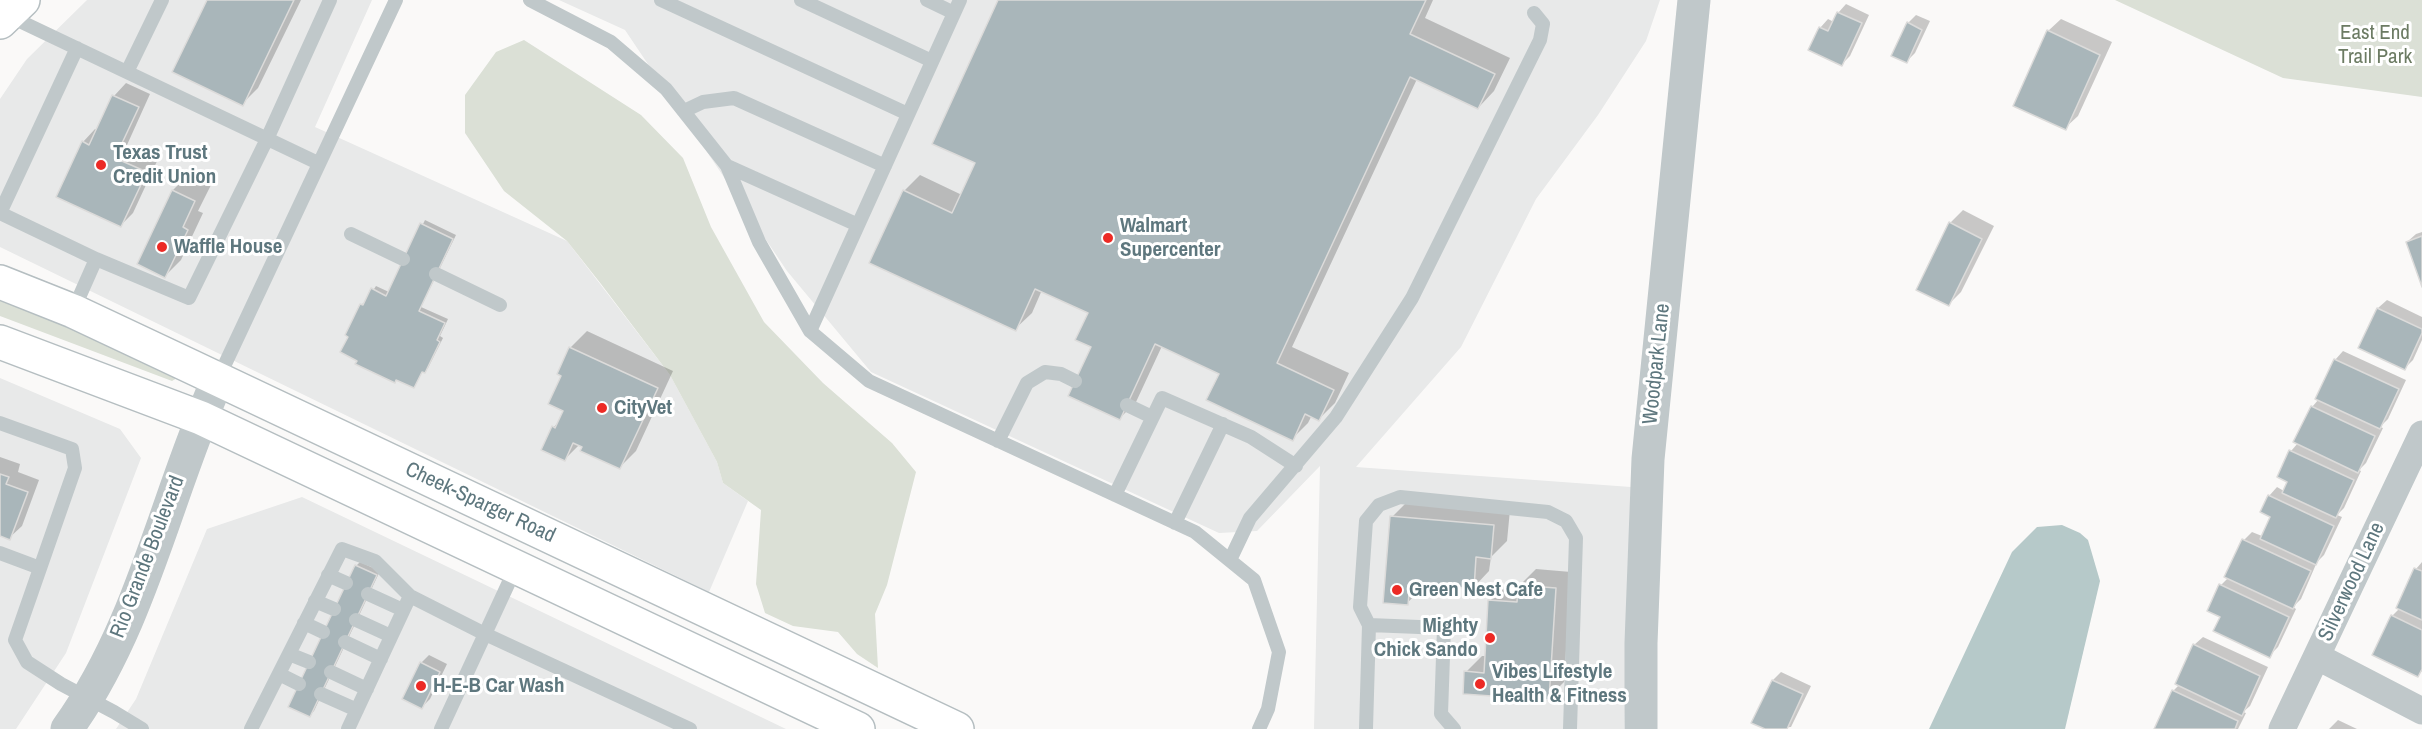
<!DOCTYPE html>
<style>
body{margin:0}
canvas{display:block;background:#faf9f8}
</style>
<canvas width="2422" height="729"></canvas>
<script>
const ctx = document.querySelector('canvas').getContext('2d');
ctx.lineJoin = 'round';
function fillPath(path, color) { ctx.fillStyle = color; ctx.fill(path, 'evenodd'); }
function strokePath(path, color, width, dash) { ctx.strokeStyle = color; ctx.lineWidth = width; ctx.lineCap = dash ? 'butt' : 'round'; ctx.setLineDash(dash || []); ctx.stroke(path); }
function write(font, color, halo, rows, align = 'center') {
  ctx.font = font + ' "Archivo Narrow",sans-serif'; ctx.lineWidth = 6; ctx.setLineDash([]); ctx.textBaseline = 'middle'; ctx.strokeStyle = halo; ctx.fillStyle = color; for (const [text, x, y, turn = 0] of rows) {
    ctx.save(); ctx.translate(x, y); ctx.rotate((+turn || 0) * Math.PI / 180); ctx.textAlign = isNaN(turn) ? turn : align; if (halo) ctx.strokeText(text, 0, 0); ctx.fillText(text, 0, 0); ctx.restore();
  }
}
const built = new Path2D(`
 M87 0H372L315 127 567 241 670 375 717 462 723 483 748 501 709 592 0 247V99L27 59Z
 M559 0H1660L1646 41 1598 115 1536 199 1461 347 1356 467 1631 487 1624 729H1314L1320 466 1257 531 1219 533 871 372 787 271 625 30Z
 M0 378 120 429 141 458 66 653 16 729H0Z
 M302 497 786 729H116L136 699 207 529Z`);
const green = new Path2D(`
 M2115 0H2422V97L2283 78Z
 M524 40 641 115 683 158 711 227 764 322 823 383 892 443 916 472 887 585 875 614 878 668 857 654 838 632 793 626 765 613 756 584 761 510 723 483 717 462 670 375 601 284 567 241 504 191 465 133V95L496 52Z
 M0 293 175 373 177 378 172 381 0 316Z`);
const water = new Path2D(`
 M2062 525 2080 533 2088 540 2100 581 2065 729H1929L2012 552 2037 527Z`);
const shadow = new Path2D(`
 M208 0H301L258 88 242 104Z
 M1000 0H1433L1425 18 1510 58 1494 91 1478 108 1417 79 1292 347 1349 373 1335 403 1319 419 1312 415 1308 423 1292 439 1221 373 1162 346 1136 402 1120 418 1093 347 1090 312 1042 290 1032 313 1015 329 904 191 920 175 962 195 977 163Z
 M1846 4 1869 15 1850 56 1842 64 1820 28 1828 19 1834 22 1838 13Z
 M1916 15 1930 21 1915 53 1906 62 1908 23Z
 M2061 19 2112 42 2078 116 2065 128 2048 31Z
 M126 83 150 94 127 145 158 159 133 213 121 225 83 142 95 129 97 130 114 96Z
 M189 174 211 185 198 211 203 213 181 260 165 276 139 264 173 190Z
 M1963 210 1994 226 1961 292 1949 304 1950 223Z
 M425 220 456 235 421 307 448 319 440 336 443 338 428 368 423 371 413 386 397 379 394 382 361 305 366 301 376 286 389 292Z
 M2422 232V283L2407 242 2416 234Z
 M2387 300 2422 317V340L2413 360 2405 368 2360 347 2378 308Z
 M587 331 673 371 636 451 620 467 580 444 565 459 554 427 560 420 565 410 563 375 558 373 570 348Z
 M2343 351 2406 380 2388 419 2380 427 2383 428 2366 463 2359 470 2361 471 2344 508 2337 515 2342 517 2324 555 2317 562 2301 599 2293 607 2296 609 2278 647 2269 656 2222 616 2221 585 2228 578 2244 540 2252 532 2262 536 2272 516 2269 496 2277 487 2284 491 2289 481 2279 476 2291 451 2298 443 2312 407 2319 399 2335 360Z
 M0 457 20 464 18 472 39 480 22 526 9 538 0 535Z
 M1408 501 1510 510 1507 541 1491 557 1489 571 1473 588 1424 583V587L1407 603 1392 517Z
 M360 562 380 571 314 711 310 715 356 566Z
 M2422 562V671L2418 675 2392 616 2400 608 2416 569Z
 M1536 569 1571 572 1564 682 1548 698 1466 672 1482 656H1486L1490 601 1506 584 1520 585Z
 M2203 637 2268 667 2250 706 2243 712 2246 713 2238 729H2155L2173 691 2179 685 2194 645Z
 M429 655 447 664 430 699 422 707 421 663Z
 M1781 672 1811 686 1791 727 1768 729 1773 680Z
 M2338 720 2357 729H2329Z`);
const building = new Path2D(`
 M207 0H294L243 106 172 72Z
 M998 0H1426L1410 34 1495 74 1478 109 1410 77 1277 363 1334 390 1319 421 1305 414 1293 441 1206 400 1219 374 1155 344 1120 420 1068 396 1091 347 1075 340 1088 313 1035 289 1016 331 869 263 903 190 952 213 975 163 932 144Z
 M1837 12 1862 23 1842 66 1808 50 1819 27 1828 31Z
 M1907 22 1922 30 1907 63 1891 56Z
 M2047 30 2100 55 2066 130 2013 106Z
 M112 95 139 107 115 158 147 172 121 227 56 197 82 141 89 145Z
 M172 190 195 201 183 227 188 230 165 278 137 264Z
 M1949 222 1982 239 1949 306 1916 290Z
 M420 223 453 239 419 311 445 323 437 340 440 342 425 373 422 372 414 388 396 380 395 383 355 364 357 361 340 352 348 337 345 335 360 304 363 305 371 288 386 296Z
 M2422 236V287L2406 242Z
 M2377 308 2422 329V333L2405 370 2358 348Z
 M569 347 658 388 620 469 580 451 582 447 573 443 565 461 541 450 552 426 555 428 563 411 548 404 561 376 557 374Z
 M2334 359 2399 389 2380 429 2315 399Z
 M2311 406 2375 436 2358 473 2293 442Z
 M2289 450 2354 480 2336 518 2282 493 2287 482 2277 477Z
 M0 474 9 477 6 484 28 492 10 540 0 536Z
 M2268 495 2334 526 2316 565 2260 539 2270 517 2260 512Z
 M1390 516 1494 525 1491 559 1476 557 1474 589 1410 583 1408 605 1383 603Z
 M2242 539 2311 571 2293 609 2224 577Z
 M355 565 377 575 310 717 288 707Z
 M2414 568 2422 571V620L2396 608Z
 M2219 584 2289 617 2270 658 2213 631 2220 617 2207 611Z
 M1518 585 1556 588 1549 700 1463 694 1464 671 1484 673 1488 600 1517 602Z
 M2391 615 2422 630V669L2418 677 2372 655Z
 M2193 644 2260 676 2242 716 2175 684Z
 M420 662 440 672 422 709 402 699Z
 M1772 680 1803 694 1787 729H1765L1751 723Z
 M2172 690 2238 721 2235 729H2154Z`);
const service = new Path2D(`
 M530 0 611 42 666 89 727 166 759 242 810 331 869 381 1195 532 1254 580 1279 652 1268 709 1259 729
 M661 0 908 114
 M801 0 932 61
 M927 0 954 13
 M9 16 318 163
 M127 72 162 0
 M684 111 703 102 734 98 885 166
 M727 166 858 225
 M351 234 403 259
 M96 259 189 298 267 139 330 0
 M436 274 500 305
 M73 311 96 259 0 213 77 48
 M810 331 960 0
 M218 379 396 0
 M1127 405 1152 417
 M0 423 72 449 75 468 15 640 27 662 61 684 114 712 142 729
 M998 441 1027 383 1045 372 1061 374 1075 381
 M1115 495 1162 398 1251 437 1296 466
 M1175 523 1223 424
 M0 553 40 568
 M1230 560 1250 518 1336 417 1412 298 1540 40 1543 24 1534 13
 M328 575 346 583
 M368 594 403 610
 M315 601 334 609
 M356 620 391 636
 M304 623 323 632
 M1369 625 1444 628 1441 714 1454 729
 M345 642 381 659
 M289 654 309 662
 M331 672 367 689
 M279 674 299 684
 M321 694 357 710
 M251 729 342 549 375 561 410 596 485 634 690 729
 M348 729 410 596
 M441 729 516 567
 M1366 729 1369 625 1360 607 1366 521 1379 505 1400 497 1548 512 1566 521 1576 538 1570 729`);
const minor = new Path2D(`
 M2318 657 2422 711
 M2282 729 2422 434`);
const tertiary = new Path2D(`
 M67 729C142 625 166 495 218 379
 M1641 729V643L1648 459 1694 0`);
const secondary = new Path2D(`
 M0 22 23 0
 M0 282 73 311 192 367 957 729
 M0 342 201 418 858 729`);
const markers = [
 [101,165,6,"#ec2a25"],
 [1108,238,6,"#ec2a25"],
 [162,247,6,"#ec2a25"],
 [602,408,6,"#ec2a25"],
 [1397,590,6,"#ec2a25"],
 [1490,638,6,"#ec2a25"],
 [1480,684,6,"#ec2a25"],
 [421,686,6,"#ec2a25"]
];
const parkNames = [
 ["East End",2375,33],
 ["Trail Park",2375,57]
];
const poiNames = [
 ["Texas Trust",113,153],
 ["Credit Union",113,177],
 ["Walmart",1120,226],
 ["Supercenter",1120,250],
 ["Waffle House",174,247],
 ["CityVet",614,408],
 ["Green Nest Cafe",1409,590],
 ["Mighty",1478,626,"right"],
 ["Chick Sando",1478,650,"right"],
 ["Vibes Lifestyle",1492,672],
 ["Health & Fitness",1492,696],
 ["H-E-B Car Wash",433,686]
];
const streetNames = [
 ["Woodpark Lane",1657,364,-84],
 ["Cheek-Sparger Road",480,503,25],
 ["Rio Grande Boulevard",148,557,-69],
 ["Silverwood Lane",2352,582,-65]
];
fillPath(built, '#e8e9e9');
fillPath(green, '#dbe0d6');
fillPath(water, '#b6c9c9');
fillPath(shadow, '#0003');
fillPath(building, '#a9b6ba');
strokePath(building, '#dcdbda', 1.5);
strokePath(secondary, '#b5bec1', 36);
strokePath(service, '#c0c8ca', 14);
strokePath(minor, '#c0c8ca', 27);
strokePath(tertiary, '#c0c8ca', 33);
strokePath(secondary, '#fff', 33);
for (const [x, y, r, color] of markers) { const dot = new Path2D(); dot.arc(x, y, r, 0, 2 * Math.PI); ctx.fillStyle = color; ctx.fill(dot); strokePath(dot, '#fff', 2); }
write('21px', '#6c7b63', '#fff', parkNames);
write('bold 21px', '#5e777e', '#fff', poiNames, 'left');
write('21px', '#5e777e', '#fff', streetNames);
</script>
